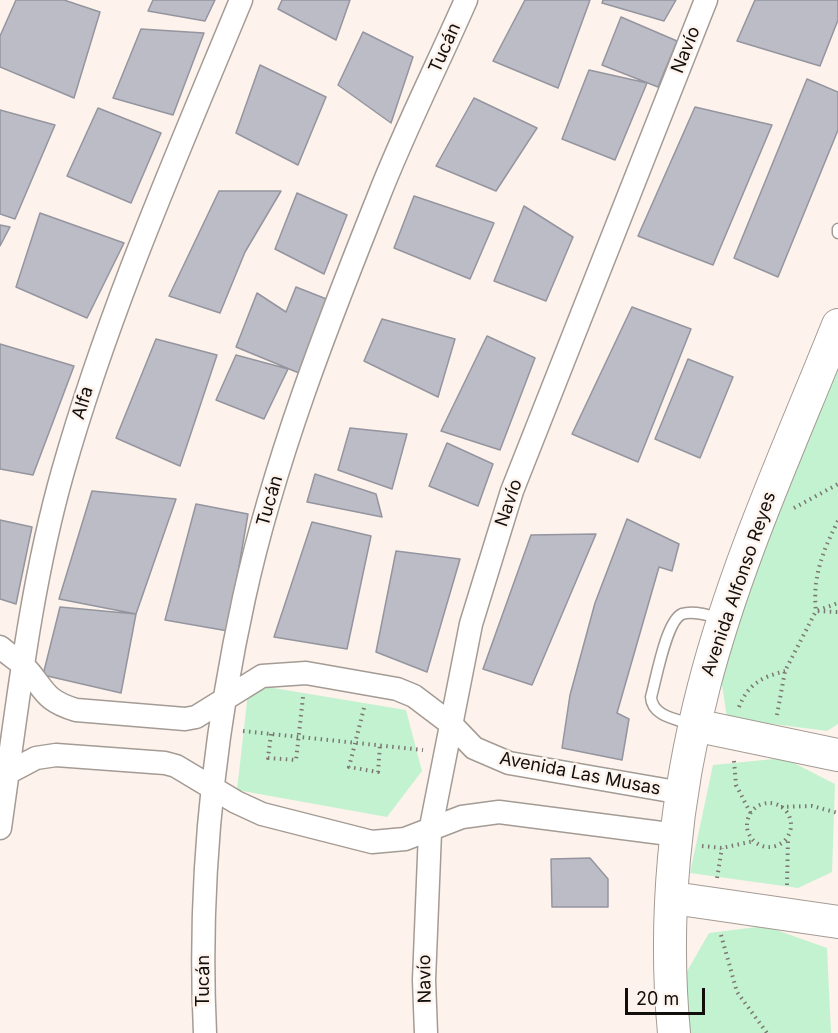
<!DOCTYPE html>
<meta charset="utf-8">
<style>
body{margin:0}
#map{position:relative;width:838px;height:1033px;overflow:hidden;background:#fdf3ec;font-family:Inter,sans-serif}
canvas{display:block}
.scale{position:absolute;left:625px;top:988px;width:80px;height:27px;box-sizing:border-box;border:3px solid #110e0c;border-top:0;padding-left:8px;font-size:18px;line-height:21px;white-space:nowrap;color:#110e0c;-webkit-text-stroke:4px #fdf3ec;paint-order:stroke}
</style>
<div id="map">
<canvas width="838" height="1033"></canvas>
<div class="scale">20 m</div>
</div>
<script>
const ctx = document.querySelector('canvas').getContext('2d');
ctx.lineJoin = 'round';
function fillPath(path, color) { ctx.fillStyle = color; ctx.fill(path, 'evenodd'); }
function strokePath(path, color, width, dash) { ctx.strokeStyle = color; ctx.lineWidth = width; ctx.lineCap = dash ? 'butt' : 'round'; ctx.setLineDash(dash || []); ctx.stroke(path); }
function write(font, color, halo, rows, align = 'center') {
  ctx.font = font + ' Inter,sans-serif'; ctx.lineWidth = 5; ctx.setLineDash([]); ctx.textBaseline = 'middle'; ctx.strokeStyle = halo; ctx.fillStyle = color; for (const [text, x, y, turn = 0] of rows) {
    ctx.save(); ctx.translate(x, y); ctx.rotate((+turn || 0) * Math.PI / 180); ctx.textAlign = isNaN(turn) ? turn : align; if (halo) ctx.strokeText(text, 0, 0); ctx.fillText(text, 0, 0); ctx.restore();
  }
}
const green = new Path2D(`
 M838 345V724L827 731 727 718 716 645Z
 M249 684 406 710 422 771 387 817 237 790Z
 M784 758 835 784 832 872 798 888 690 873 713 765Z
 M765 926 827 948 831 1033H682L674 994 709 933Z`);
const building = new Path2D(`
 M16 0H64L100 12 74 98 0 67V36Z
 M153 0H215L205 21 148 11Z
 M282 0H350L336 40 278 9Z
 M525 0H590L558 88 493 61Z
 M603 0H676L664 21 602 3Z
 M755 0H838V20L820 66 737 41Z
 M621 17 677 41 658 87 602 65Z
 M141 29 204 33 173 115 113 98Z
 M363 32 413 57 391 123 338 85Z
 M260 65 326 97 298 165 236 133Z
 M589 70 647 83 615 160 562 139Z
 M807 79 838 92V130L778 277 734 258Z
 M474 98 537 128 496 191 436 166Z
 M695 107 772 125 713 265 638 236Z
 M98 108 161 133 131 203 67 176Z
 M0 110 55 125 15 219 0 214Z
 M219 191H281L245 252 220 313 169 296Z
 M297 193 347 215 324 274 275 249Z
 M414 196 494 223 470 279 394 248Z
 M524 206 573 237 546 301 494 281Z
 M40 213 124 243 87 318 16 287Z
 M0 225 10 227 0 246Z
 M296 287 329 300 299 373 236 347 257 293 286 312Z
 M632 307 691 329 638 462 572 434Z
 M382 319 455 339 438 397 364 361Z
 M487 336 535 358 500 450 441 431Z
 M156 339 217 355 180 466 116 438Z
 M0 344 74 366 33 475 0 469Z
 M236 355 288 369 264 419 216 400Z
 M688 359 733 377 700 458 655 439Z
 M350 428 407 434 392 489 338 470Z
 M447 443 493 464 478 506 429 486Z
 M315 474 376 494 382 517 307 502Z
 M92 491 176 499 136 614 59 599Z
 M196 504 248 514 228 631 165 620Z
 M627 519 679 544 672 571 659 567 617 713 629 719 622 760 562 748 570 695 595 603Z
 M0 520 32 527 16 604 0 599Z
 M312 522 371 536 347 649 274 637Z
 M596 534 532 685 483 669 531 535Z
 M396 551 460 559 427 672 376 652Z
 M60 607 136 614 121 693 43 675Z
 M590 858 608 879V907H552L551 859Z`);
const path = new Path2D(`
 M794 508 838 484
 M838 521C823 550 812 578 816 611L838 603
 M739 707C748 684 762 677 785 671
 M364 708 349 767 378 772 380 745
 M777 715 785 671 816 611 838 612
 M243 731 423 750
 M271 734 268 758 296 760 303 697
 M734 761 736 785 751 814
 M747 825a22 22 0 1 1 44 0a22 22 0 1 1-44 0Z
 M781 807 812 806 838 813
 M702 846 722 848 754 841
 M717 878 722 848
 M787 885 788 839
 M721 935 737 992 767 1033`);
const service = new Path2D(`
 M838 229V233
 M691 724C676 719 652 716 651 697 656 680 666 621 682 614 694 610 709 616 720 618`);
const minor = new Path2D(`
 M0 647C7 653 16 659 23 665 45 688 42 700 76 710L185 719 196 717 262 676 306 673 397 689 414 696 451 724 474 748 509 763 682 793
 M0 777 36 758 56 755 165 763 176 766 236 802 262 814 372 842 405 839 462 817 499 812 677 835
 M0 828C17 709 30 587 63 471 109 309 177 155 241 0
 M205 1033C198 888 213 739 244 598 274 461 326 328 378 198 404 131 437 66 466 0
 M426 1033 424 980 430 832 471 624 512 491 706 0`);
const secondary = new Path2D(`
 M694 725 838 755
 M673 898 838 922
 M674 1033C663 919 675 797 704 686 736 562 791 443 838 325`);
const streetNames = [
 ["Tucán",445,48,-66],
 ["Navío",686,50,-68],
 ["Alfa",83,403,-73],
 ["Tucán",270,501,-74],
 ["Navío",509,503,-71],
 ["Avenida Alfonso Reyes",739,584,-71],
 ["Avenida Las Musas",580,774,11],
 ["Navío",425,979,-91],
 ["Tucán",204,981,-90]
];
fillPath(green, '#c2f2cf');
fillPath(building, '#bbbcc6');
strokePath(building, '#94959f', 1.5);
strokePath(service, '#a49b94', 13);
strokePath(minor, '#a49b94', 25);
strokePath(secondary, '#a49b94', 34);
strokePath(path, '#7d7773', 4, [1.5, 4.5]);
strokePath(service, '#fff', 10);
strokePath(minor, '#fff', 22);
strokePath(secondary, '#fff', 32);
write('18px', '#110e0c', '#fdf3ec', streetNames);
</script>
